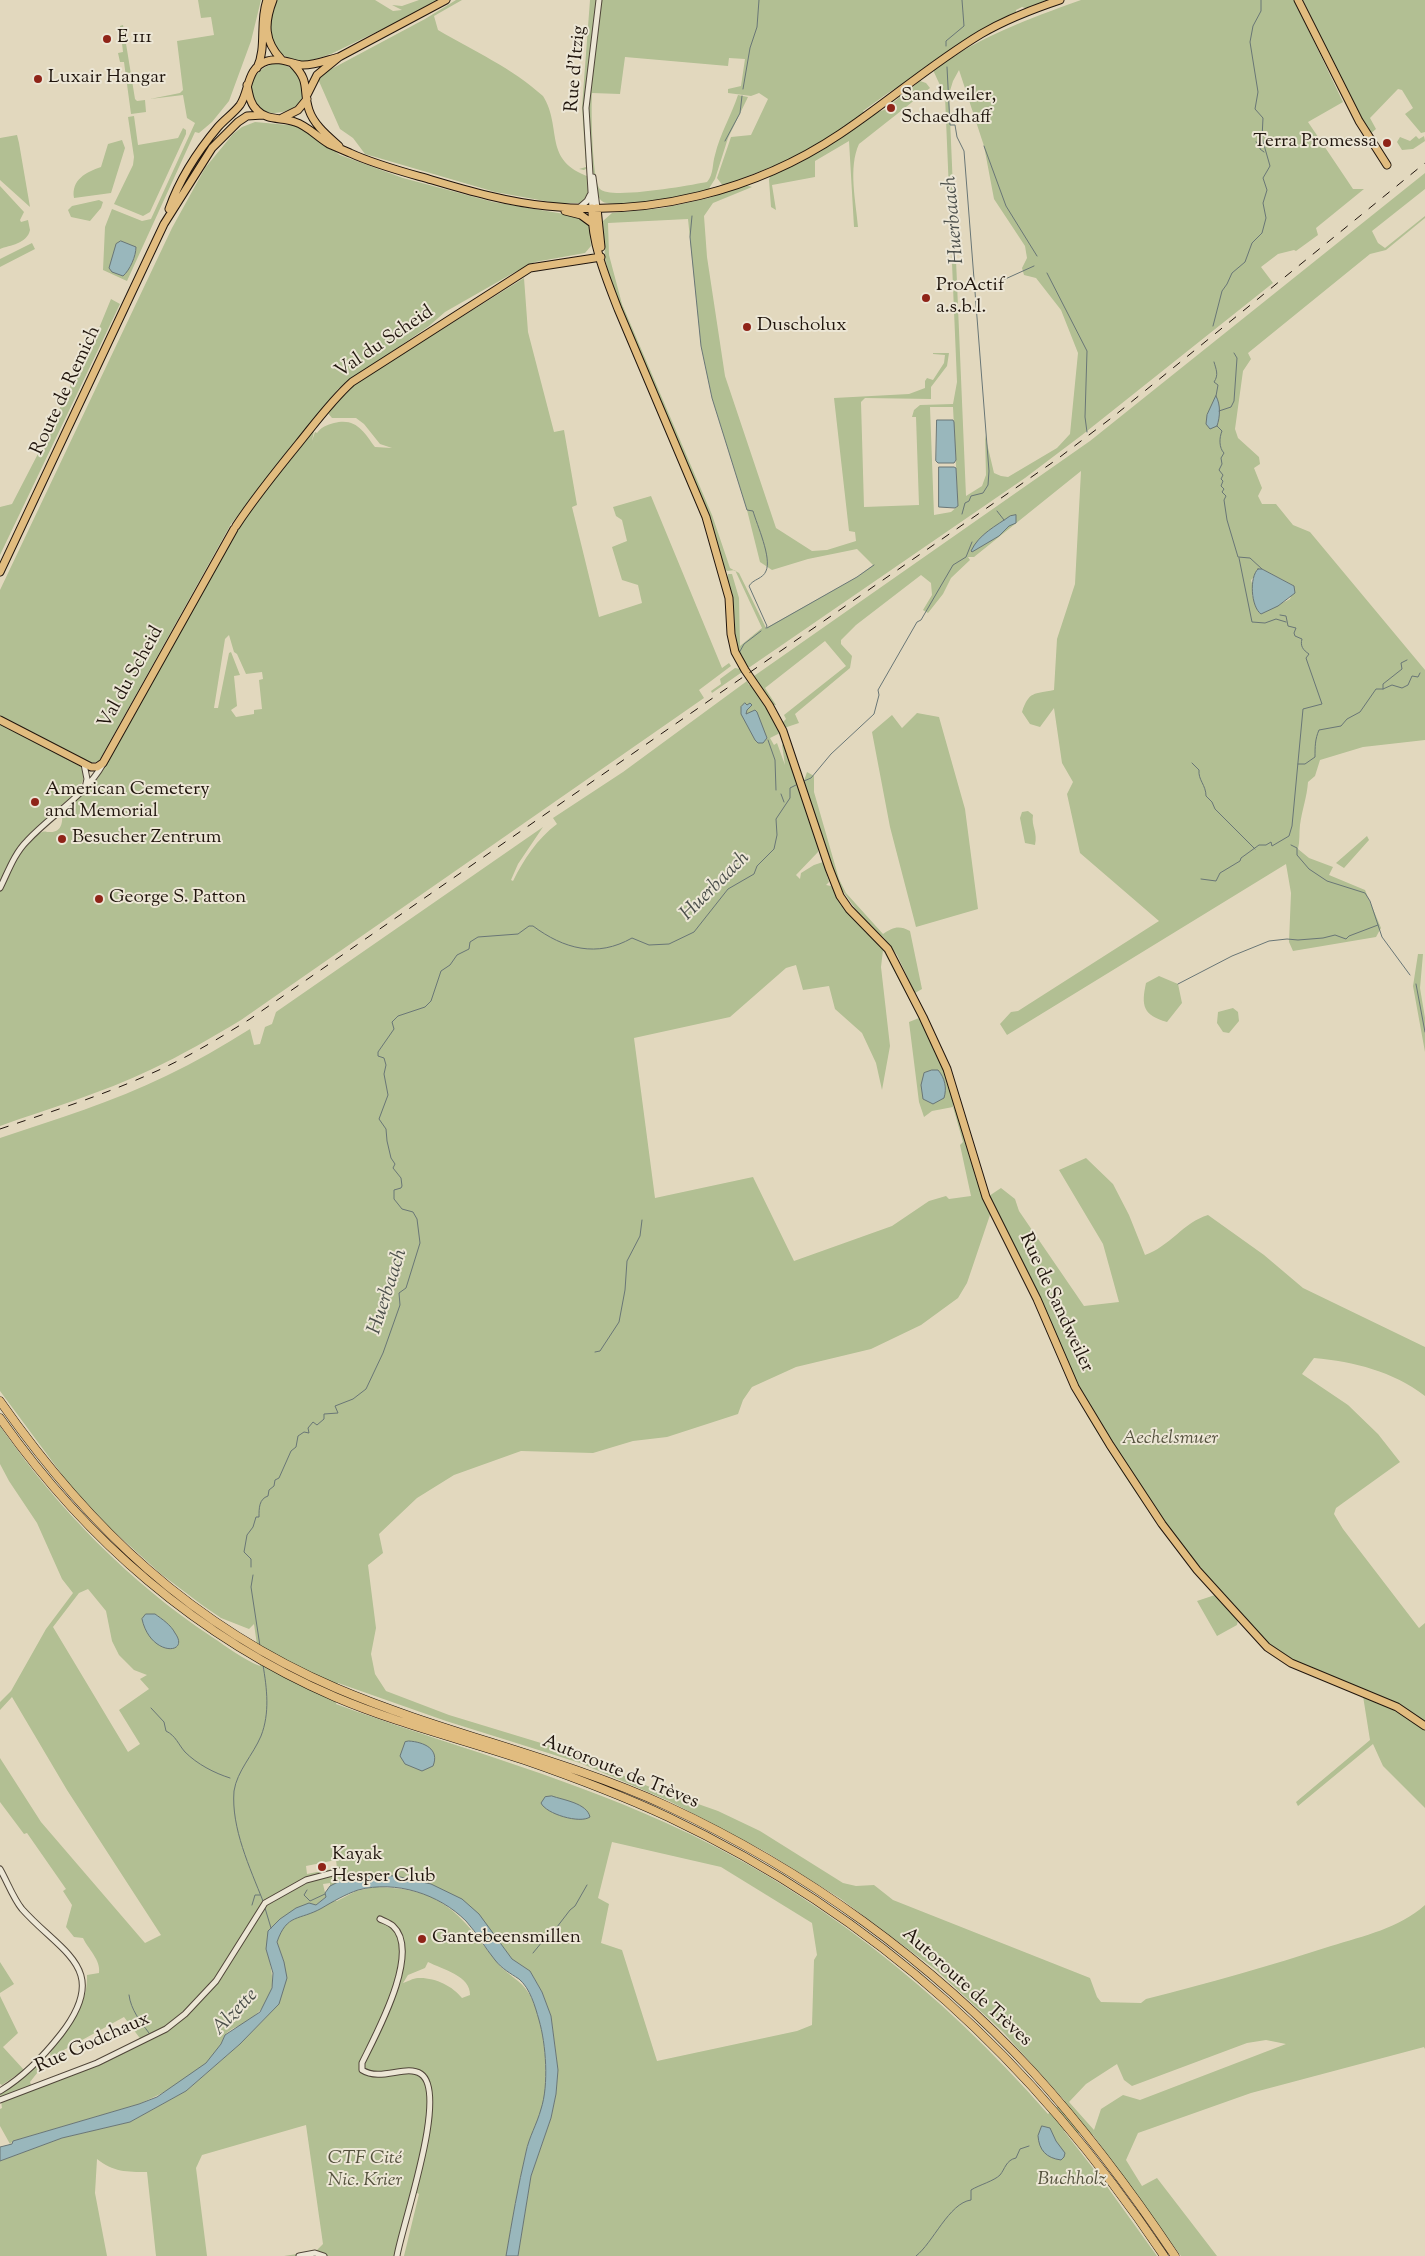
<!DOCTYPE html>
<meta charset="utf-8">
<style>
body{margin:0}
canvas{display:block;background:#e2d8be}
</style>
<canvas width="1425" height="2256"></canvas>
<script>
const ctx = document.querySelector('canvas').getContext('2d');
ctx.lineJoin = 'round';
function fillPath(path, color) { ctx.fillStyle = color; ctx.fill(path, 'evenodd'); }
function strokePath(path, color, width, dash) { ctx.strokeStyle = color; ctx.lineWidth = width; ctx.lineCap = dash ? 'butt' : 'round'; ctx.setLineDash(dash || []); ctx.stroke(path); }
function write(font, color, halo, rows, align = 'center') {
  ctx.font = font + ' "Sorts Mill Goudy",serif'; ctx.lineWidth = 4; ctx.setLineDash([]); ctx.textBaseline = 'middle'; ctx.strokeStyle = halo; ctx.fillStyle = color; for (const [text, x, y, turn = 0] of rows) {
    ctx.save(); ctx.translate(x, y); ctx.rotate((+turn || 0) * Math.PI / 180); ctx.textAlign = isNaN(turn) ? turn : align; if (halo) ctx.strokeText(text, 0, 0); ctx.fillText(text, 0, 0); ctx.restore();
  }
}
const green = new Path2D(`
 M198 0H261L251 41 229 101 212 122 199 133 195 132 127 281 103 270 105 227 112 209 142 221 151 219 195 123 187 118 183 95 150 99 180 93 183 90 177 41 214 35 211 17 201 18Z
 M277 0H375L393 11 402 10 392 5 402 6 419 0H442L331 54C321 57 310 62 300 61 265 55 264 26 277 0Z
 M456 0H462L434 16 438 30C474 51 512 68 543 96 563 128 542 161 590 177L589 197 583 203H556L495 192 365 154 353 138 340 129 318 79 322 74 425 19Z
 M590 0H1053L1028 9 1022 7 1016 10V13L888 93 863 111 865 114 818 145 786 161 723 186 717 178 731 137 751 135 768 99 759 93 751 96 728 93V89L741 86 745 59 729 58 728 66 625 57 620 94 592 93C591 108 592 180 600 189 610 200 691 185 707 182 714 174 712 164 715 155 720 134 731 116 738 95L748 97 728 138 715 179 708 190C684 195 631 208 607 203 603 203 600 200 598 196L588 147 589 167 584 170 579 169 586 167 582 107Z
 M1081 0H1294L1343 102 1308 122 1353 189H1364L1316 228 1318 235 1296 251 1294 250 1278 254 1261 267 1273 283 1082 435 1025 478 747 669 736 648 734 612 727 578 728 574H732L739 598 740 646 762 628 735 570 727 571 724 568 611 283 605 259 603 221 612 213 663 208 709 198 746 185 752 187 713 203 704 216 707 257 725 376 776 528 812 551 827 550 856 541 855 532 849 531 834 398 909 394 925 388V381L927 378 933 380 944 363 945 355 933 354V353H949L947 366 931 387V399L865 398 861 402 864 507 919 505 916 417H912L914 410 920 405 953 404 957 382 945 96 933 70C979 37 1028 19 1081 0ZM959 70 984 146 994 199 1025 246 1027 258 1022 268 1024 275 1036 278 1061 310 1078 353 1070 434 1057 448 1008 477 1001 476 994 473 985 435 986 475 982 486 966 496 949 94 953 81ZM688 219 701 346 712 398 747 510 760 562 772 570 808 559 857 549 873 565 857 577 766 628 739 573 730 568 712 515 622 304 609 255 608 223ZM930 407H953L958 506 951 512 934 515Z
 M1303 0H1425V132L1421 133 1405 114 1413 108 1402 90 1398 89 1370 118 1376 129 1369 135Z
 M123 25 135 99 137 101 145 100 146 112 131 114 124 62H120L118 53 123 52 120 26Z
 M275 63C291 65 301 73 302 89 302 95 303 99 299 103 289 114 263 118 255 104 244 85 257 68 275 63Z
 M920 81 926 83 930 88 859 144C848 168 856 201 858 227H854L849 141 815 161V177L772 185 776 210 771 207 769 180 770 176 807 158 878 112 889 108 891 111 894 108 890 105Z
 M134 116 138 145 178 138 183 128 186 130V134L150 212 143 216 114 204 133 165 134 157 128 117Z
 M255 122 299 126 340 155 403 178 493 202 576 216C595 226 589 228 591 246L585 253 535 262 515 272 445 312 429 326 338 389 231 524 99 761 92 763 0 717V590L172 228 205 168 233 134 242 127Z
 M17 135 19 143 30 207 0 180V138Z
 M1416 136 1419 139 1424 136 1425 141 1413 149 1402 150 1397 142 1400 137 1410 141Z
 M122 140 125 148 111 193 74 198C71 180 86 172 101 167L108 144Z
 M1425 173V189L1372 231 1378 243 1385 248 1425 216V218L1386 250 1370 254 1248 353 1251 359 1243 371 1235 429 1238 438 1259 457 1260 464 1254 468 1262 488 1258 496 1262 504H1276L1293 525 1310 532 1425 670V740L1363 747 1320 760 1315 776 1308 782C1307 797 1302 810 1300 825 1299 833 1300 841 1298 849L1309 858 1333 867 1329 875 1365 890 1381 928 1376 937 1293 951 1289 942 1291 893 1286 864 1007 1035 1000 1024 1011 1012 1018 1011 1159 921 1080 853 1067 794 1073 782 1062 763 1054 708 1040 727 1030 724 1022 712C1029 691 1034 694 1054 690L1057 639 1075 584 1081 471 974 557H968L970 560 951 578 943 594 928 613 923 610 932 595 931 583 921 575 856 625 841 640V644L852 656 850 668 795 714 799 723 784 728 782 723 786 719 784 715 846 666 825 641 765 688 776 705H772L754 676 1090 441ZM1262 569 1294 586 1290 599 1261 614 1252 595 1253 587 1251 580Z
 M0 186 24 212 20 220 21 222 28 220 30 230C27 244 10 245 0 249Z
 M99 200 103 202 101 208 90 221 71 217 68 210 72 206Z
 M32 243 35 249 0 267V259Z
 M524 278 528 332 554 432 564 430 577 505 572 507 599 617 642 603 638 585 622 580 612 547 627 541 622 520 616 516 613 507 651 496 722 668 729 663 731 666 699 690 704 698 241 1020C211 1038 182 1055 150 1070 102 1093 50 1108 0 1126V724L80 766C94 783 65 801 53 812H49L50 819 26 841 21 852C27 845 33 836 42 832 46 831 45 832 49 832 62 833 63 822 62 812L87 791 98 778 241 522 311 431H314L312 441 315 432 317 433C321 427 327 425 334 423 356 417 364 432 375 447L392 448 380 444 364 424 356 418H332L327 412 356 383ZM229 635 234 652 237 654 246 674 262 672 263 679 259 680 262 709 254 710V714L236 717 231 710 237 706 234 676 240 675 231 652 229 653 218 708H214L225 639Z
 M111 299 120 304 0 555V507L12 504 42 446 95 333H97Z
 M735 668 745 670 712 693 711 691 721 684 720 679Z
 M747 681 749 685H752L772 715 780 733 770 738 774 745 777 743 785 765 782 745 785 743 818 843V852L796 875 800 879 801 873 814 865 823 862 829 882 826 885 831 886 838 898 889 953 944 1070 954 1099 953 1107 955 1108 977 1182 991 1212 967 1283 958 1298 921 1325 871 1349 796 1367 752 1387 743 1400 738 1414 667 1437 633 1441 593 1453 521 1451 454 1475 417 1498 379 1534 383 1553 368 1565 376 1628 371 1654 375 1674 386 1691 449 1715 564 1750 650 1787 718 1811 760 1831 843 1883 856 1886 874 1885 893 1900 1090 1978 1097 1997 1101 2002 1141 2003 1146 1999C1209 1983 1270 1966 1331 1946 1364 1936 1399 1928 1425 1905V2049L1424 2047 1251 2093 1138 2133 1126 2160 1142 2186 1157 2178 1217 2256H1181L1093 2135 1064 2131 1103 2181 1157 2256H518L531 2176 551 2118 556 2094 558 2070 551 2016 542 1992 530 1971 512 1959 496 1938 407 1878C401 1879 395 1876 388 1875 369 1875 348 1878 330 1886V1883L323 1884 326 1897 316 1905 296 1908 266 1949C276 1981 277 2001 246 2022 240 2026 231 2028 226 2034 223 2037 223 2041 221 2044 218 2050 212 2057 207 2062 189 2080 162 2094 139 2104L13 2141 10 2144 0 2126V2109L2 2108 0 2094 15 2084 43 2060 45 2063 30 2082 32 2087 97 2063 142 2041 124 2017 51 2057 50 2053C68 2028 88 2007 87 1975L99 1973C101 1960 88 1949 83 1938L74 1937 66 1927 72 1905 63 1891 66 1889 27 1833 24 1834 0 1802V1758L41 1822 145 1943 161 1935 67 1790 12 1697 0 1710V1702L11 1691 46 1629 73 1593 62 1579 37 1523 9 1481 0 1464V1426C57 1508 129 1582 212 1637 227 1647 244 1660 260 1666L254 1624 249 1629 221 1618 202 1605 161 1574 110 1528 69 1484 0 1391V1138C56 1119 113 1102 166 1076 195 1062 223 1046 250 1029L254 1045 260 1044 265 1027 272 1024 276 1012 543 827 518 864 511 880 513 881C524 859 537 839 557 824L553 818 623 772ZM883 950 919 1018 909 1022 919 1102 924 1117 932 1111 953 1107 963 1142 960 1145 971 1196 949 1199 946 1196 929 1201 892 1226 794 1261 753 1177 655 1198 634 1038 730 1017 786 968 796 965 803 990 829 986 835 1009 862 1033 876 1063 882 1090 890 1046 881 967ZM88 1589 106 1611 112 1641 119 1655 134 1670 147 1675 140 1679 149 1689 119 1710 140 1744 128 1752 53 1627 79 1593ZM338 1683 446 1721 580 1763 669 1801 766 1852 841 1899 936 1970 1003 2032 1065 2101 1048 2114C942 1992 812 1888 664 1822 558 1774 445 1744 336 1704ZM612 1842 721 1867 812 1923 817 1955 814 1960 812 2025 797 2031 657 2061 622 1950 601 1943 609 1904 598 1898ZM336 1860 337 1868 307 1874 306 1866ZM1266 2040 1286 2044 1140 2100 1123 2095 1101 2109 1094 2130 1069 2102 1086 2084 1117 2064 1124 2080 1132 2086 1247 2043Z
 M917 713 939 717 965 809 978 909 916 927 890 827 872 732 892 715 902 728Z
 M807 772 814 776V792L839 879 846 893 883 934C893 927 899 925 910 931L922 989 915 993 897 955 884 938 864 921 835 880 804 781Z
 M1028 811 1033 815C1031 826 1038 832 1035 845L1025 843 1020 818 1022 812Z
 M1367 836 1369 840 1344 868 1336 863Z
 M1418 954H1423L1420 988 1425 1018V1052L1413 986Z
 M1159 976 1178 984 1182 1003 1167 1022C1143 1015 1141 1006 1146 983Z
 M1233 1008 1238 1012 1239 1021 1229 1033 1223 1032 1217 1023 1218 1012Z
 M1086 1158 1113 1184 1129 1215 1145 1255C1169 1247 1184 1222 1208 1215L1264 1255 1303 1288 1425 1347V1396C1392 1371 1355 1362 1314 1358L1302 1374 1348 1405 1378 1434 1400 1462 1336 1508 1334 1514 1343 1529 1419 1628 1425 1623V1808L1383 1766 1373 1744 1298 1806 1296 1802 1370 1740 1363 1696 1275 1650 1252 1628 1190 1557 1141 1490 1078 1386 1020 1257 989 1196 1001 1188 1015 1199 1019 1211 1084 1306 1119 1302 1103 1244 1059 1170Z
 M1086 1414 1088 1415 1146 1506 1209 1588C1161 1533 1124 1477 1086 1414Z
 M1215 1595 1238 1620 1237 1625 1217 1636 1197 1601Z
 M375 1887C433 1888 454 1905 488 1951 492 1956 497 1963 502 1968 513 1978 524 1983 531 1997 545 2026 550 2078 542 2109 538 2124 529 2137 526 2152 518 2186 512 2221 506 2256H404L419 2194 414 2191 397 2256H284L316 2251 323 2244 306 2125 202 2155 196 2168 207 2256H156L147 2172C127 2172 113 2172 97 2159L95 2193 107 2256H0V2161L62 2138 130 2122 186 2091 240 2044 279 2004 284 1962 277 1942 282 1927 299 1916 321 1908 329 1901H337L356 1891ZM428 1962C442 1969 471 1976 470 1995L462 1998C453 1986 434 1977 418 1978 413 1978 407 1982 403 1983L408 1975 425 1968Z
 M0 1962 14 1984 0 1993Z
 M0 1996 18 2033 3 2047 24 2070 2 2085 0 2084Z`);
const water = new Path2D(`
 M121 241 136 247C136 256 130 270 123 276L112 272 109 268 116 244Z
 M1216 396C1221 405 1220 417 1217 426L1210 429 1206 424 1207 415Z
 M937 420H953L954 422 956 460 954 463H938L936 461Z
 M939 467H954L956 468 958 506 955 508 939 507Z
 M1016 515V523L1009 526 999 536 972 552 971 551C979 534 996 526 1010 516Z
 M1258 569H1262L1294 586 1295 593 1278 606 1261 614C1251 607 1249 577 1258 569Z
 M745 703 747 705 750 703 752 705 747 710 746 714 755 710 757 712 767 738 763 743H758L755 740 741 714V707Z
 M932 1070H938C945 1078 947 1088 944 1098L933 1104 923 1099 921 1085 924 1073Z
 M146 1614H155C162 1619 171 1625 175 1633 191 1655 150 1657 142 1619Z
 M409 1741C424 1742 440 1749 433 1766L422 1771 405 1764 400 1756 405 1742Z
 M552 1796C563 1800 587 1803 590 1817 580 1824 546 1814 541 1803L545 1797Z
 M374 1875 396 1876 431 1884 462 1899 479 1914 512 1959 530 1971 542 1992 551 2016 558 2070 556 2094 551 2118 531 2176 518 2256H506C512 2221 518 2186 526 2152 529 2137 537 2124 541 2109 549 2085 546 2044 539 2020 535 2006 530 1988 519 1979 510 1973 502 1969 495 1960 485 1948 477 1933 466 1921 439 1894 396 1880 358 1890 346 1894 332 1902 322 1908 299 1921 287 1913 277 1942L284 1962 287 1978 279 2004 240 2044 186 2091 130 2122 62 2138 0 2161V2147L12 2144 13 2141 139 2104 157 2097 206 2063 221 2044 225 2035 260 2012 272 1988 273 1973 266 1949 268 1931 280 1919 296 1908 309 1903 316 1905 326 1897 325 1893 330 1886 340 1881Z
 M1042 2126 1050 2128 1056 2141 1065 2153 1064 2157 1061 2160C1046 2158 1039 2150 1038 2136Z`);
const stream = new Path2D(`
 M946 46V41L964 26 962 0
 M947 67 950 125H955L957 137 964 151 989 471 988 485 983 493 971 496 969 501 965 503 962 514
 M743 89 750 48 757 27 759 0
 M725 141 740 113 742 96
 M1256 142 1260 144V149L1264 152
 M984 146 1006 206 1037 256
 M692 216 690 237 701 346 712 398 747 510 753 511C757 525 772 558 766 571 763 579 753 579 749 586L767 626 766 628
 M1047 273 1087 351 1085 417 1087 432
 M1003 280 1034 266
 M1213 326 1222 291 1227 284 1232 273 1245 262 1252 243 1262 233 1266 218 1263 203 1267 190 1263 178 1270 166 1262 138 1263 118 1255 109 1258 92 1250 42 1253 26 1261 11V0
 M1214 362C1216 369 1219 375 1214 382L1218 385 1216 396
 M1219 411 1231 407 1234 401 1237 358 1234 353
 M1217 426 1222 431C1219 438 1219 448 1224 453L1221 458 1222 464 1219 470 1223 475 1221 479 1223 481 1221 486 1224 489 1222 492 1226 496 1224 500 1227 520 1238 557 1250 558 1262 569
 M997 511 1004 520
 M1239 558 1252 622 1265 623 1276 619 1286 622
 M767 628 857 577 874 565
 M745 662 739 653 744 644 761 631
 M1383 689V684L1402 669 1401 663 1407 660
 M768 740 775 760 776 790
 M1192 763 1199 770C1198 780 1206 785 1206 796L1212 802 1215 809 1255 849
 M1298 764H1305L1315 757C1315 747 1315 739 1319 730L1341 726 1347 719 1360 712 1376 689H1383L1392 685 1402 688 1408 685 1412 676 1418 677 1420 673
 M804 781 811 778 831 754 874 714 879 695 878 690 917 622 921 620 953 565 966 557 972 542
 M781 794 784 802
 M1291 845 1297 848V855L1309 869 1327 881 1365 893 1370 901 1382 937 1410 975
 M1201 879 1216 881 1220 873 1240 861 1241 858 1259 845H1266L1271 842 1272 846 1289 836 1292 826 1303 709 1322 704 1307 661 1306 658 1309 654C1303 650 1300 646 1302 639L1295 636 1294 633 1296 628 1288 626 1286 616 1280 615
 M1178 984 1232 956 1269 941 1287 939 1298 940 1323 938 1335 935 1346 939 1349 936 1378 925
 M1416 984 1425 1032
 M595 1352 600 1351 619 1322 625 1290 627 1261 640 1236 642 1220
 M251 1567V1559L244 1552 247 1535 253 1527 256 1517H259C259 1508 259 1499 268 1496L269 1490 274 1486 275 1480 279 1478 291 1451 296 1447 298 1436 304 1432 309 1433 308 1428 313 1422 317 1425 324 1419V1414L338 1413 335 1406 353 1399 366 1389 383 1353 400 1305 399 1293 406 1288 420 1243 417 1219 413 1212 402 1209 394 1199V1190L401 1188 402 1186 401 1178 393 1168 395 1164 391 1158 387 1141 386 1129 379 1119 388 1095 384 1074 386 1065 384 1058 378 1056V1052L394 1029 392 1022 398 1016 425 1007 431 1001 441 971 450 965 457 955 469 949 470 942 478 937 518 934 529 926H533C564 949 597 958 632 938L649 945 669 944 694 932 728 889 754 874 757 866 774 849 777 835 776 819 790 798V788L796 785
 M253 1575 251 1587 260 1646
 M151 1708 164 1722 166 1731C176 1736 178 1744 185 1752 197 1764 214 1773 230 1778
 M307 1890 304 1895 310 1901 325 1894
 M263 1901C250 1868 231 1828 234 1791 237 1771 253 1755 261 1736 270 1713 267 1689 263 1665
 M252 1905 255 1895H260
 M265 1908 271 1928
 M533 1953 542 1942 547 1940 570 1910 575 1906 587 1885
 M129 1995C131 2010 140 2021 149 2033
 M916 2256C933 2243 949 2203 971 2200V2190C979 2185 994 2181 1000 2175 1005 2169 1006 2160 1016 2158L1020 2149 1029 2146`);
const minor = new Path2D(`
 M593 177 597 208
 M579 208 587 201 590 195
 M592 208 586 108 599 0
 M84 764 87 779 85 788
 M0 888C8 872 14 854 27 841 52 814 85 796 103 764
 M0 1869C7 1881 13 1898 22 1909 61 1953 112 1968 61 2034 43 2057 25 2076 0 2091
 M380 1919C384 1921 390 1923 393 1926 422 1952 375 2036 362 2063V2070C381 2082 406 2064 421 2074 449 2093 402 2225 397 2256
 M0 2100 97 2063 166 2029 185 2014 216 1981 265 1903 306 1880 340 1871
 M299 2256 315 2253 324 2256`);
const major = new Path2D(`
 M273 0C264 23 264 41 281 59
 M1298 0 1359 121 1387 165
 M292 63C311 82 302 88 309 110 314 125 328 136 339 146
 M257 68C267 47 259 22 267 0
 M247 85C249 94 250 104 257 110 267 121 282 117 295 122 308 126 317 137 329 144 336 147 343 150 350 153 376 165 404 172 432 180 469 191 507 202 547 206 649 217 755 191 840 134 888 102 931 64 981 34 1005 20 1033 9 1060 0
 M307 95 317 75 339 57 446 0
 M282 118 298 110 307 99
 M592 208C591 242 606 278 618 309L706 517 729 598 731 634 735 652 745 670 769 705 783 731 829 868 840 896 849 909 888 949 923 1017 947 1069 986 1197 1037 1299 1075 1387 1110 1445 1162 1524 1197 1570 1267 1647 1291 1663 1397 1707 1425 1726
 M597 208 601 247
 M169 209C180 178 197 152 218 127 225 119 234 113 240 105 250 90 246 68 267 61 280 57 289 63 301 65 313 66 327 60 339 57
 M565 211 581 215 592 223
 M236 526C255 497 277 470 299 443 316 422 332 400 352 382L530 268 601 257
 M0 572 164 224 212 148 238 122 247 116 263 115
 M0 720 91 767H97L103 763 234 529`);
const highway = new Path2D(`
 M0 1401C89 1528 192 1626 336 1688 444 1734 560 1757 667 1806 805 1870 931 1961 1033 2072 1085 2129 1132 2192 1175 2256
 M0 1418C85 1539 198 1638 335 1697 396 1723 461 1739 524 1760 573 1777 621 1795 668 1817 879 1917 1034 2062 1164 2256`);
const rail = new Path2D(`
 M0 1129C50 1112 101 1096 150 1074 185 1059 218 1039 250 1019L1056 460 1114 416 1425 163`);
const markers = [
 [107,39,5,"#8f2418"],
 [38,79,5,"#8f2418"],
 [891,108,5,"#8f2418"],
 [1387,143,5,"#8f2418"],
 [926,298,5,"#8f2418"],
 [747,327,5,"#8f2418"],
 [35,802,5,"#8f2418"],
 [62,839,5,"#8f2418"],
 [99,899,5,"#8f2418"],
 [322,1867,5,"#8f2418"],
 [422,1939,5,"#8f2418"]
];
const poiNames = [
 ["E 111",117,39],
 ["Luxair Hangar",48,79],
 ["Sandweiler,",901,97],
 ["Schaedhaff",901,119],
 ["Terra Promessa",1377,143,"right"],
 ["ProActif",936,287],
 ["a.s.b.l.",936,309],
 ["Duscholux",757,327],
 ["American Cemetery",45,791],
 ["and Memorial",45,813],
 ["Besucher Zentrum",72,839],
 ["George S. Patton",109,899],
 ["Kayak",332,1856],
 ["Hesper Club",332,1878],
 ["Gantebeensmillen",432,1939]
];
const streetNames = [
 ["Rue d'Itzig",577,69,-85],
 ["Val du Scheid",385,343,-34],
 ["Route de Remich",67,391,-65],
 ["Val du Scheid",132,678,-61],
 ["Rue de Sandweiler",1055,1303,65],
 ["Autoroute de Trèves",620,1773,22],
 ["Autoroute de Trèves",966,1988,42],
 ["Rue Godchaux",93,2044,-24]
];
const parkNames = [
 ["Aechelsmuer",1170,1440],
 ["CTF Cité",365,2160],
 ["Nic. Krier",365,2182],
 ["Buchholz",1072,2181]
];
const waterNames = [
 ["Huerbaach",955,220,-95],
 ["Huerbaach",716,887,-45],
 ["Huerbaach",389,1292,-72],
 ["Alzette",236,2013,-46]
];
fillPath(green, '#b2bf93');
fillPath(water, '#99b7bc');
strokePath(water, '#697676', 1);
strokePath(stream, '#697676', 1);
strokePath(minor, '#504639', 7);
strokePath(major, '#20150d', 9);
strokePath(highway, '#20150d', 9);
strokePath(minor, '#ece6d5', 5);
strokePath(major, '#e1bc7f', 7);
strokePath(highway, '#e1bc7f', 8);
strokePath(rail, '#20150d', 1, [9, 9]);
for (const [x, y, r, color] of markers) { const dot = new Path2D(); dot.arc(x, y, r, 0, 2 * Math.PI); ctx.fillStyle = color; ctx.fill(dot); strokePath(dot, '#ece6d5', 2); }
write('19px', '#20150d', '#ece6d5', poiNames, 'left');
write('19px', '#20150d', '#ece6d5', streetNames);
write('italic 19px', '#53503c', '#ece6d5', parkNames);
write('italic 20px', '#4a4e4a', '#ece6d5', waterNames);
</script>
